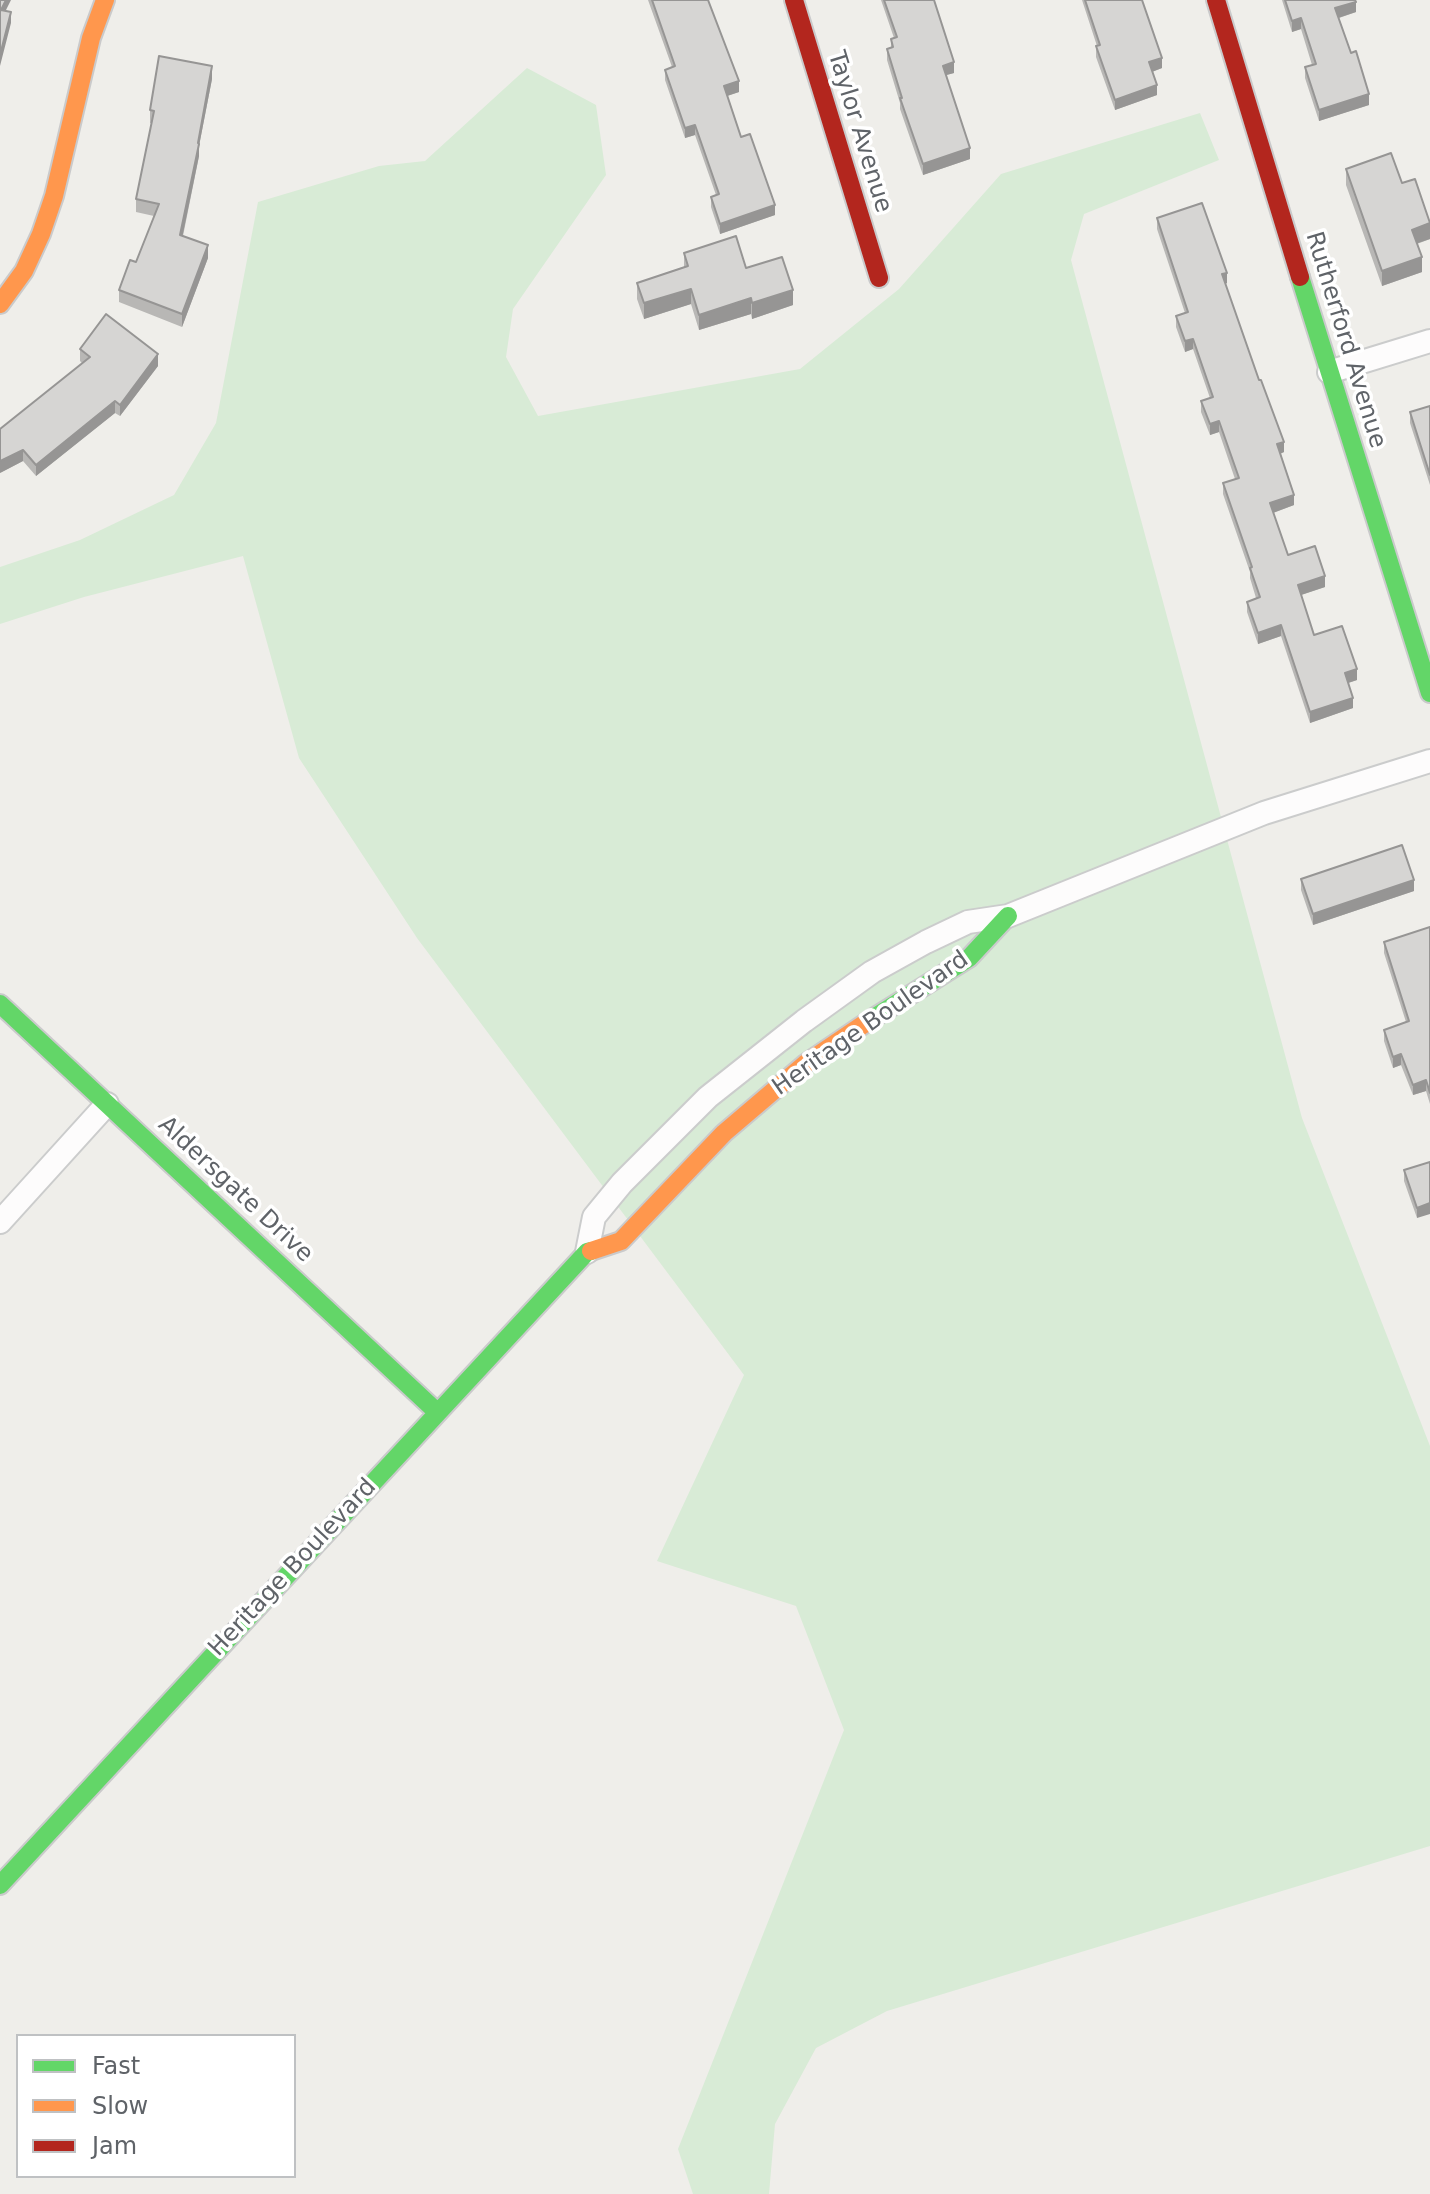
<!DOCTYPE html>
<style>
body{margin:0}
#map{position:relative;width:1430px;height:2194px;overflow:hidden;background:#efeeea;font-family:"DejaVu Sans",sans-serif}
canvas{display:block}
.legend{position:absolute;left:16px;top:2034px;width:280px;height:144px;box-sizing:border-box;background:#fff;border:2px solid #bfc1c3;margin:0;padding:10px 14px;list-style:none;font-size:24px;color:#5f6368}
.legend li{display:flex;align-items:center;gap:16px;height:40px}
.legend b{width:40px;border:2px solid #bfc1c3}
</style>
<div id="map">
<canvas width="1430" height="2194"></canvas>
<ul class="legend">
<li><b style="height:10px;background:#63d668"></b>Fast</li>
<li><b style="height:10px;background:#ff974d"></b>Slow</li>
<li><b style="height:10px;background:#b3261e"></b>Jam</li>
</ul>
</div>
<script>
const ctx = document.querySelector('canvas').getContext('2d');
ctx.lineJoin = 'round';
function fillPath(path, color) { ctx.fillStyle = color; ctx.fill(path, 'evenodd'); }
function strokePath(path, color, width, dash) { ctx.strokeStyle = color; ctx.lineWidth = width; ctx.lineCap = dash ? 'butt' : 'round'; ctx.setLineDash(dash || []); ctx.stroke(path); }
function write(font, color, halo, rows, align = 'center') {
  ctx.font = font + ' "DejaVu Sans",sans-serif'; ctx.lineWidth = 7; ctx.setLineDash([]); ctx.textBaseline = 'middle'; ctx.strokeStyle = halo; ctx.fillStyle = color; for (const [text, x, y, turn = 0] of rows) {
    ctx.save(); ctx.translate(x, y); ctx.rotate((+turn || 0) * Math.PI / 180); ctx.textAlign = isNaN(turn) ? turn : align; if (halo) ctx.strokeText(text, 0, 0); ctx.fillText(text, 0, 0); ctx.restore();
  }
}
const green = new Path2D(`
 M527 68 596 105 606 175 513 309 506 357 538 416 800 369 899 289 1001 174 1200 113 1219 160 1084 214 1071 260 1302 1118 1430 1446V1846L887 2011 816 2048 775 2124 769 2194H693L678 2149 844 1730 796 1606 657 1561 744 1375 417 938 299 758 243 556 84 597 0 624V567L80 540 174 495 216 423 258 202 379 166 425 161Z`);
const street = new Path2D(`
 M1329 372 1430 341
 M0 1222 107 1104
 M587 1252 594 1217 622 1183 708 1097 804 1021 872 972 926 942 968 922 1008 916 1264 813 1430 761`);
const fast = new Path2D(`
 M1300 277 1430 693
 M0 1004 437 1412
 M867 1022 969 958 1008 916
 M0 1885 587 1252 591 1251`);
const slow = new Path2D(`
 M0 304 24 271 41 234 54 196 91 38 105 0
 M591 1251 621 1241 724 1133 805 1064 867 1022`);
const jam = new Path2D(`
 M794 0 879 278
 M1216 0 1300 277`);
const wall = new Path2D(`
 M648 0H708L739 92 727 96 741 137 775 215 720 234 711 207V197L716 195 695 135 685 138 665 80V70L672 67Z
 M881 0H934L954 73 946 75 970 159 923 175 900 109V103L887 60V49L891 48V39L894 38Z
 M1082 0H1142L1162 68 1152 72 1157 95 1115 110 1096 57V46H1097Z
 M1282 0H1355L1356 12 1339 18 1369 105 1319 121 1305 78V67L1312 65 1301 29 1292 32Z
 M212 79 199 146V156L183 236 208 258 182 327 119 302V290L136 262 154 216 136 212V199L152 123H150V110Z
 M1346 169 1430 223V239L1417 244 1422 272 1382 286 1346 185Z
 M1157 218 1227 283 1225 284 1284 452 1280 454 1294 505 1273 513 1288 555 1325 587 1301 595 1314 635 1357 680 1348 683 1353 708 1310 723 1281 636 1258 644 1247 612V602L1256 598 1250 578V572L1223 494V483L1235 479 1219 432 1210 435 1201 412V401L1210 398 1193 349 1185 352 1176 327V316L1185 313 1157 229Z
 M684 253 746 268 793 305 752 319 751 314 699 330 691 304 644 319 637 299V283L684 268Z
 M80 349 158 366 120 416 115 413 36 476 23 461 0 473 82 363 80 361Z
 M1430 406V485L1410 423V412Z
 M1301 879 1414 891 1313 925 1301 890Z
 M1430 927V1104L1426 1091 1413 1095 1401 1065 1393 1068 1384 1041V1030L1406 1022 1384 953V942Z
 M1430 1162 1417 1218 1404 1181V1170Z`);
const shadedWall = new Path2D(`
 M6 0H11L1 20V10Z
 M1356 2V12L1335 19V8Z
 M11 12V23L0 66V55Z
 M1301 18V29L1292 32V21Z
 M1162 58V68L1149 73V62Z
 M954 62V73L943 76V66Z
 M212 66V79L199 146V156L180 248V235Z
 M739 81V92L724 97V86Z
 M1157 85V95L1115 110V100Z
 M1369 94V105L1319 121V110Z
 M695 125V135L685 138V128Z
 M970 148V159L923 175V164Z
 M775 205V215L720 234V224Z
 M1430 223V239L1412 245V230Z
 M208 245V258L182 327V314Z
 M1422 257V272L1382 286V271Z
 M1227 273V283L1222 285V274Z
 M691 289V304L644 319V303Z
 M793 290V305L752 319V303Z
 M751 298V314L699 330V315Z
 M1193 339V349L1185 352V341Z
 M158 354V366L120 416V405Z
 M115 401V413L36 476V465Z
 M1219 421V432L1210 435V424Z
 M1284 442V452L1277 455V444Z
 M23 450V461L0 473V461Z
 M1294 495V505L1270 514V503Z
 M1325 576V587L1298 596V585Z
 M1281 625V636L1258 644V633Z
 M1357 669V680L1345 684V673Z
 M1353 698V708L1310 723V712Z
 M1414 880V891L1313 925V914Z
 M1401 1054V1065L1393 1068V1057Z
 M1426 1080V1091L1413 1095V1085Z
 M1430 1203V1214L1417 1218V1208Z`);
const building = new Path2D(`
 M0 0H6L1 10 11 12 0 55Z
 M652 0H708L739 81 724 86 741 137 750 134 775 205 720 224 711 197 719 194 695 125 685 128 665 70 675 66Z
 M884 0H934L954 62 943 66 970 148 923 164 900 98H902L887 49 893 47 891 39 897 37Z
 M1085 0H1142L1162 58 1149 62 1157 85 1115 100 1096 46 1100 45Z
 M1285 0H1355L1356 2 1335 8 1351 53 1356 51 1369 94 1319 110 1305 67 1316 64 1301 18 1292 21Z
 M159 56 212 66 198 143 199 144 180 235 208 245 182 314 119 290 130 260 136 262 159 204 136 199 154 111 150 110Z
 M1391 153 1402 183 1415 179 1430 223 1412 230 1422 257 1382 271 1346 169Z
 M1202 203 1227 273 1222 274 1259 380H1261L1284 442 1277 444 1294 495 1270 503 1288 555 1315 546 1325 576 1298 585 1314 635 1342 626 1357 669 1345 673 1353 698 1310 712 1281 625 1258 633 1247 602 1260 597 1250 568 1252 567 1223 483 1239 478 1219 421 1210 424 1201 401 1213 397 1193 339 1185 341 1176 316 1188 312 1157 218Z
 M736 236 746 268 782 257 793 290 752 303 751 298 699 315 691 289 644 303 637 283 688 266 684 253Z
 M106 314 158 354 120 405 115 401 36 465 23 450 0 461V429L90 357 80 349Z
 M1430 406V475L1410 412Z
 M1402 845 1414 880 1313 914 1301 879Z
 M1430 927V1093L1426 1080 1413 1085 1401 1054 1393 1057 1384 1030 1409 1021 1384 942Z
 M1430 1162V1203L1417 1208 1404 1170Z`);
const streetNames = [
 ["Taylor Avenue",859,132,73],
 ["Rutherford Avenue",1345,340,73],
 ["Heritage Boulevard",871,1024,-35],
 ["Aldersgate Drive",235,1190,43],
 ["Heritage Boulevard",293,1568,-47]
];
fillPath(green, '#d8ebd6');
strokePath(street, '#cbcccc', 26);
strokePath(fast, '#cacacb', 22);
strokePath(slow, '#cacacb', 22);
strokePath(jam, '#cacacb', 22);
strokePath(street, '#fdfcfc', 22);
strokePath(fast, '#63d668', 18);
strokePath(slow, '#ff974d', 18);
strokePath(jam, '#b3261e', 18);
fillPath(wall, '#b8b7b5');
fillPath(shadedWall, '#969594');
fillPath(building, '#d6d5d3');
strokePath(building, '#969594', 2);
write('24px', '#5f6368', '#fff', streetNames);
</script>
